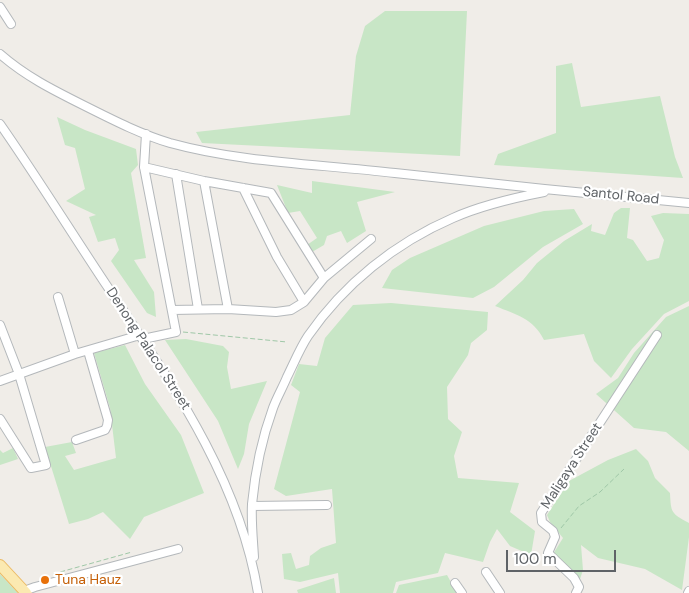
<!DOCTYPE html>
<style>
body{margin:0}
#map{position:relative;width:689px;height:593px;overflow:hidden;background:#f0ede8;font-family:"DM Sans",sans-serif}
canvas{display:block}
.scale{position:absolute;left:506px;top:550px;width:110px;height:22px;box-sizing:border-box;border:2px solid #5f6367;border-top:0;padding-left:6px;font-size:15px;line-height:18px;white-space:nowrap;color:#5f6367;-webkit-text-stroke:4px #fff;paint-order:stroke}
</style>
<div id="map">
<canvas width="689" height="593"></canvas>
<div class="scale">100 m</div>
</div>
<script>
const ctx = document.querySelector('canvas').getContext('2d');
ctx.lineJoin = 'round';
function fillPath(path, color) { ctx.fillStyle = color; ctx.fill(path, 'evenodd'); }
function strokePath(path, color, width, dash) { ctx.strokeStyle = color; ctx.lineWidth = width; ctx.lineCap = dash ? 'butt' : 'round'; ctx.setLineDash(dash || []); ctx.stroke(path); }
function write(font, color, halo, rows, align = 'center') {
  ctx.font = font + ' "DM Sans",sans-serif'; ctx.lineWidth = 4.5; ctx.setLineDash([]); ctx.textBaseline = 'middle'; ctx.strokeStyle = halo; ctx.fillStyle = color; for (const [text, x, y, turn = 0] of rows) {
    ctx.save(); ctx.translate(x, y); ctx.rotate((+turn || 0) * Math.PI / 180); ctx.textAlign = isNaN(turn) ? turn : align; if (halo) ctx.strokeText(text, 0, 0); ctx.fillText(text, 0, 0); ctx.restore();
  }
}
const green = new Path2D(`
 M385 11H467L460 156 202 143 196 132 350 115 356 56 365 26Z
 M572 63 581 107 660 96 675 157 683 178 494 165 498 154 556 133V66Z
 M57 117 85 130 136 149 138 165 131 173 146 258 134 260 154 292 156 317 147 313 111 261 119 250 115 238 98 242 89 217 96 215 66 201 85 189 75 148 65 145Z
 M312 181 395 192 357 202 366 231 347 243 341 231 327 236 324 245 312 252 307 245 317 238 300 211 288 213 277 185 312 193Z
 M621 208H630L627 238 633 240 647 261 659 258 664 240 651 216 663 213 689 214V301L664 314 632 349 611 378 594 361 584 334 544 340C533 318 517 315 495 306L523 280 537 263 564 241 592 224 591 231 605 235 614 213Z
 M574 209 583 224 543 247 494 287 473 298 382 288 392 270 410 258 484 226 544 211Z
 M391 303 488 312 487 330 471 343 468 355 447 387 448 419 462 432 454 456 458 478 519 483 510 512 535 531 531 555 510 546 497 529 490 542 483 562 445 553 438 573 396 582 393 593H340L338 573 300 582 284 579 282 554 291 553 296 569 309 565 310 556 321 548 336 543 332 489 286 496 274 489 300 392 291 385 299 364 317 366 325 338 353 305Z
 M689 306V451L666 432 634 428 596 394 618 378 634 353 666 317Z
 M186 339 223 346 229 352 227 367 231 389 267 381 249 424 244 454 238 469 218 421 165 340Z
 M125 345 145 384 181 435 204 493 144 517 130 539 103 512 88 519 69 524 45 447 72 442 76 453 65 456 74 470 116 458 110 408 94 353Z
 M13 448 18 459 0 465V450L3 453Z
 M636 449 648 461 655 478 670 493C671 513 671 513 689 523V537L682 590 645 569 598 558 581 545 583 570 580 579 553 554 563 538 550 522 547 515 569 481 608 460Z
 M0 574 18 593H0Z
 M447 575 457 593H396L399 585Z
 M334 578 336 593H298L297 590Z`);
const path = new Path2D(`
 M183 332 287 342
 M561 528 579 506 600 492 624 469
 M53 574 132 552`);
const minor = new Path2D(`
 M0 7 11 24
 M0 54C25 76 53 90 83 105 111 119 140 134 170 143 243 163 320 164 395 173 493 184 591 194 689 203
 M0 124C37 177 71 232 107 286 170 381 239 477 258 593
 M144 167 204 181 271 193 324 278
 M176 174 198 309
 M204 181 228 309
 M243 188 277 257 304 302
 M58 297 75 354
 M172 310 228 309 276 312 291 310 304 302 324 278 371 239
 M0 325 19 374 46 465 31 468 0 419
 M143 339 176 332 144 167 146 134
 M0 381 75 354 140 335
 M76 440 105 430 107 426 108 420 88 351
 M252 506 327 505
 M254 557C253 540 251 521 252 504 255 473 262 438 273 408 277 397 283 387 287 377 294 363 300 348 308 336 344 284 395 243 453 218 482 205 513 198 544 192
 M486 572 500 593
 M455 583 462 593
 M24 591 35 587 178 549
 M576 593 579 587 574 578 548 553 555 537 553 531 542 522 541 513 657 335
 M688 593 689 591`);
const major = new Path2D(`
 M0 565 26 593`);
const markers = [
 [45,580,5,"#e8710a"]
];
const streetNames = [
 ["Santol Road",621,196,6],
 ["Denong Palacol Street",148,349,57],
 ["Maligaya Street",572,466,-57]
];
const foodNames = [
 ["Tuna Hauz",55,580]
];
fillPath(green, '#c8e6c6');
strokePath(minor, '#b4b8bb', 10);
strokePath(major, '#ebba65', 12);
strokePath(path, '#9fc7a7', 1, [5, 2.5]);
strokePath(minor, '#fff', 8);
strokePath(major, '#fbe9b1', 10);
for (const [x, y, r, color] of markers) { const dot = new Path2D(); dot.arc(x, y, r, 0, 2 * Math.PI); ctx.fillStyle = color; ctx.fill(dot); strokePath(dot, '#fff', 2); }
write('14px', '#5f6367', '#fff', streetNames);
write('14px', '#c56008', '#fff', foodNames, 'left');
</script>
